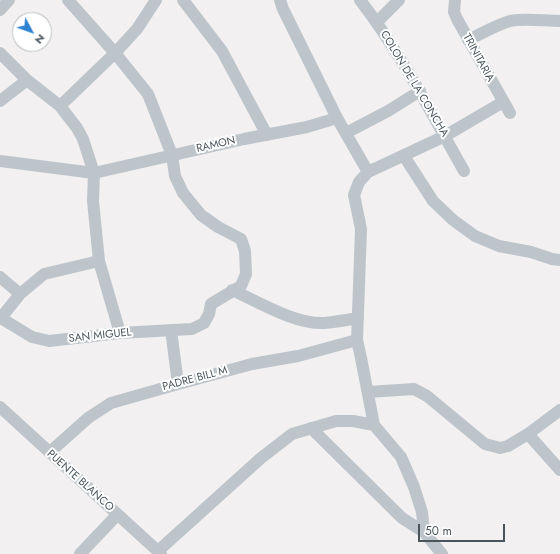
<!DOCTYPE html>
<style>
body{margin:0}
#map{position:relative;width:560px;height:554px;overflow:hidden;background:#f2f0f0;font-family:Jost,sans-serif}
canvas{display:block}
.north{position:absolute;left:12px;top:12px;width:40px;height:40px;box-sizing:border-box;background:#fff;border:1px solid #b6bbbd;border-radius:50%;rotate:131deg;font-size:11px;font-weight:700;line-height:16px;text-align:center;color:#49545b}
.north::after{content:'';display:block;margin:auto;width:14px;height:18px;background:#2d83cf;clip-path:polygon(50% 0,100% 100%,50% 72%,0 100%)}
.scale{position:absolute;left:418px;top:524px;width:87px;height:18px;box-sizing:border-box;border:2px solid #49545b;border-top:0;padding-left:5px;font-size:12px;line-height:14px;white-space:nowrap;color:#49545b;-webkit-text-stroke:3px #fff;paint-order:stroke}
</style>
<div id="map">
<canvas width="560" height="554"></canvas>
<div class="north">N</div>
<div class="scale">50 m</div>
</div>
<script>
const ctx = document.querySelector('canvas').getContext('2d');
ctx.lineJoin = 'round';
function strokePath(path, color, width, dash) { ctx.strokeStyle = color; ctx.lineWidth = width; ctx.lineCap = dash ? 'butt' : 'round'; ctx.setLineDash(dash || []); ctx.stroke(path); }
function write(font, color, halo, rows, align = 'center') {
  ctx.font = font + ' Jost,sans-serif'; ctx.lineWidth = 4; ctx.setLineDash([]); ctx.textBaseline = 'middle'; ctx.strokeStyle = halo; ctx.fillStyle = color; for (const [text, x, y, turn = 0] of rows) {
    ctx.save(); ctx.translate(x, y); ctx.rotate((+turn || 0) * Math.PI / 180); ctx.textAlign = isNaN(turn) ? turn : align; if (halo) ctx.strokeText(text, 0, 0); ctx.fillText(text, 0, 0); ctx.restore();
  }
}
const minor = new Path2D(`
 M183 0 222 51 267 135
 M280 0 283 9 337 118 368 172
 M360 0C401 53 431 113 464 171
 M455 0 454 12 457 19 510 113
 M0 10 9 0
 M377 22 399 0
 M468 40C481 34 496 25 510 21 526 18 544 21 560 21
 M0 53 27 80 60 106 77 128 83 139 94 173 93 201 99 261 120 333
 M0 101 27 80
 M60 106 115 53 137 29 156 0
 M346 133 388 111 420 91
 M404 156 433 201 453 220 475 236 499 246 531 252 552 259 560 260
 M0 161 94 173 244 139 307 127 337 118
 M0 277 20 294
 M232 290C259 302 294 324 324 323 335 322 347 320 358 318
 M1 318 32 337 49 341 120 333 192 329 204 323 209 314 211 304 241 286 246 274 245 251 241 239 218 227 201 215 183 193 175 176 172 155 148 94 115 53 68 0
 M0 319 20 294 44 274 99 261
 M171 330 178 384
 M368 392 414 389 427 396 485 444 500 448 508 446 528 434 560 410
 M0 407 161 554
 M311 428 402 518 424 532
 M528 434 560 470
 M50 452 88 418 111 403 178 384 252 364 298 356 357 340
 M158 551 261 458 292 434 336 421H353L374 425
 M80 554 117 515
 M442 554 424 532 422 512 414 487 401 457 374 425 361 358 357 340 361 229 354 195 359 182 368 172 445 136 503 102`);
const streetNames = [
 ["TRINITARIA",478,58,61],
 ["COLON DE LA CONCHA",414,84,59],
 ["RAMON",216,145,-13],
 ["SAN MIGUEL",100,336,-6],
 ["PADRE BILL M",195,379,-15],
 ["PUENTE BLANCO",80,481,42]
];
strokePath(minor, '#bdc5cb', 12);
write('11px', '#49545b', '#fff', streetNames);
</script>
